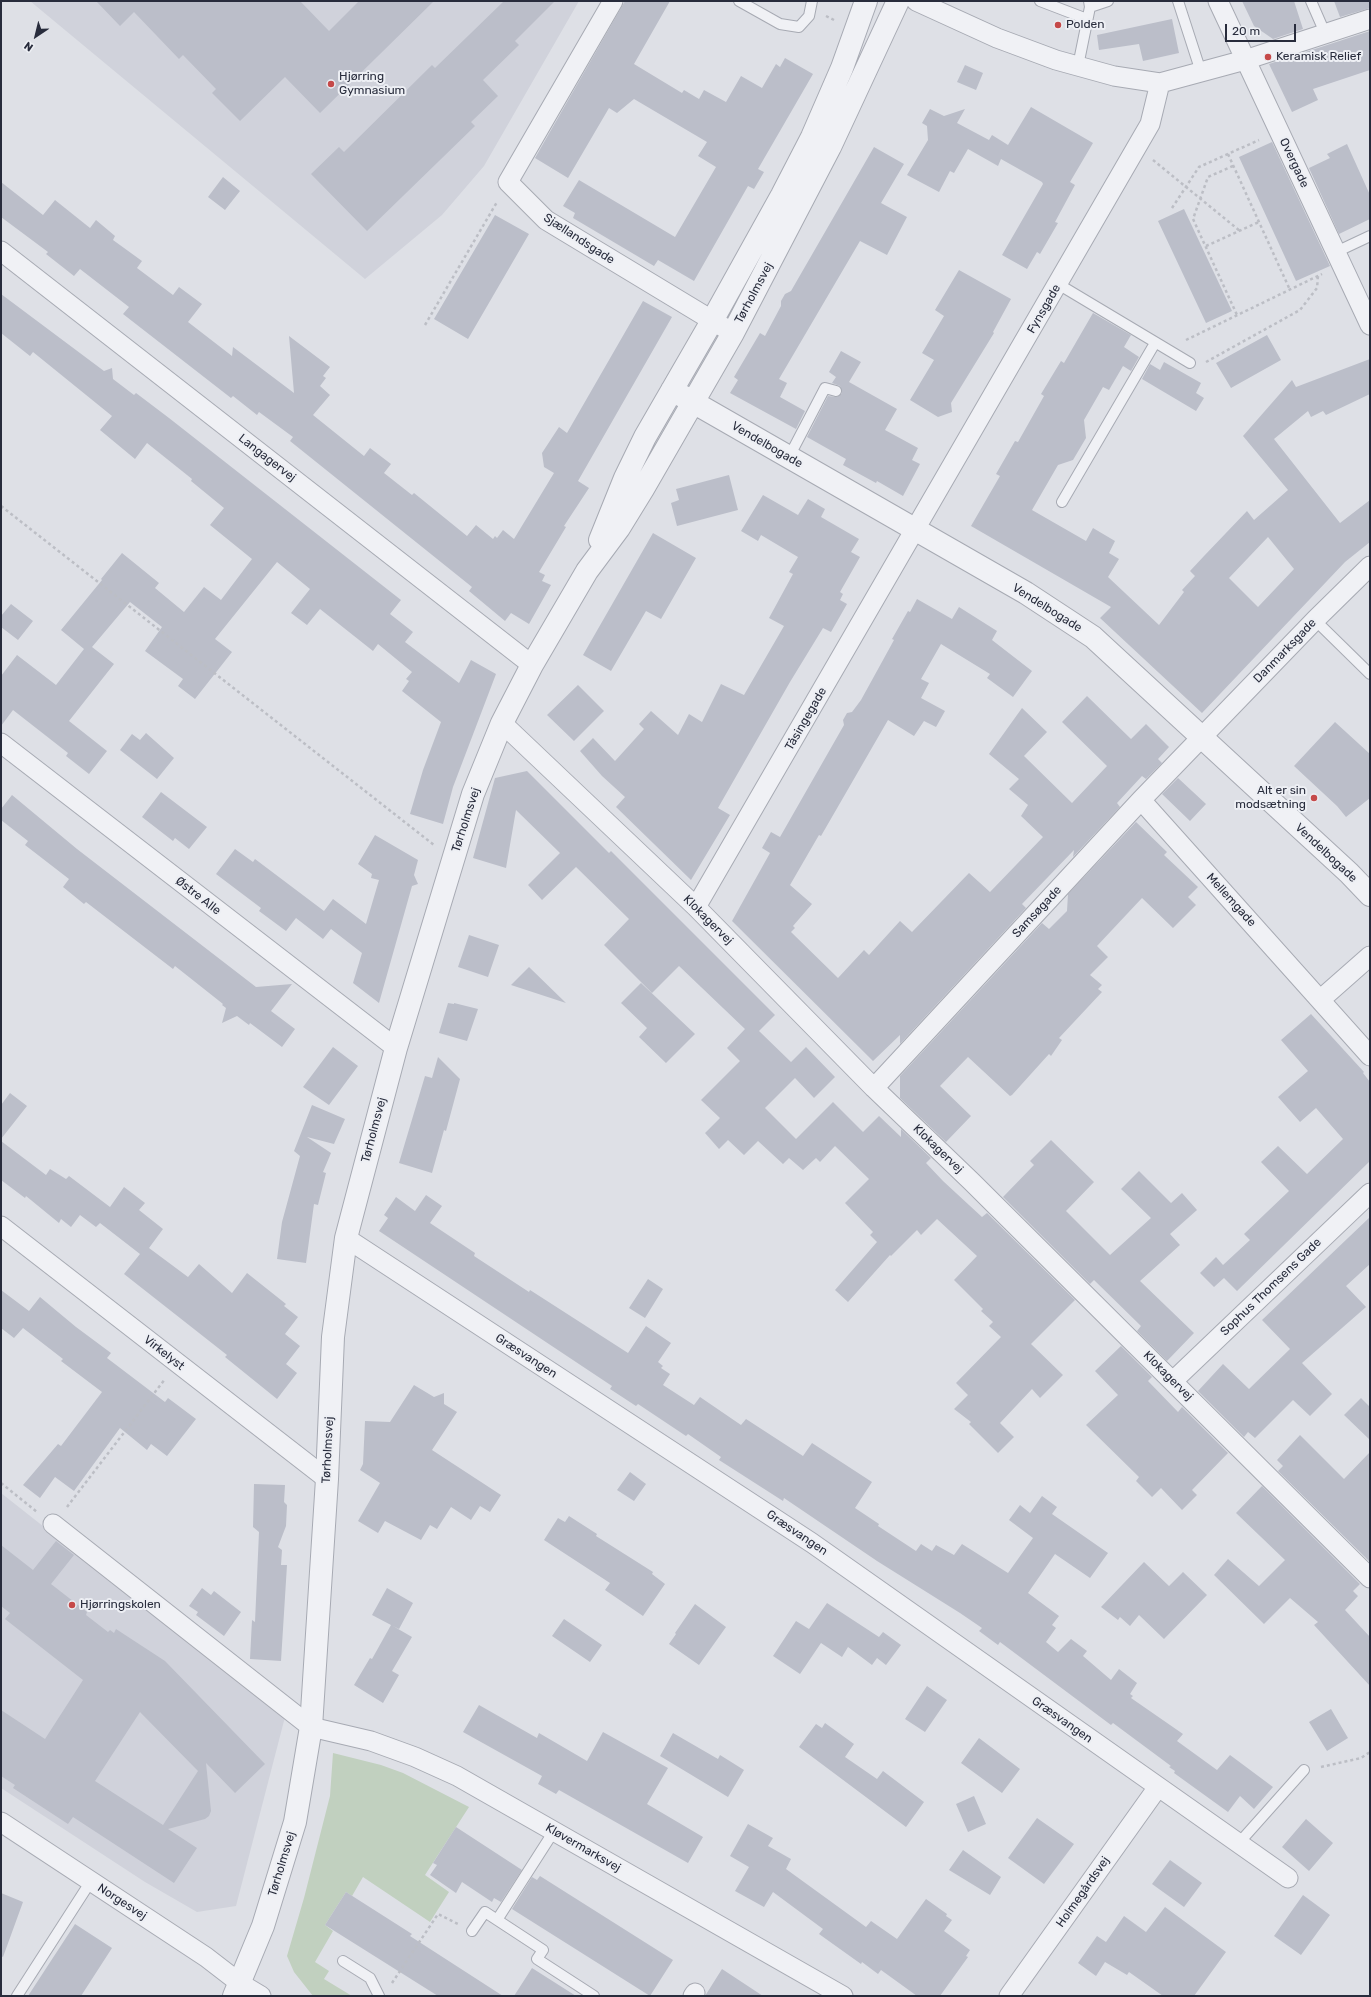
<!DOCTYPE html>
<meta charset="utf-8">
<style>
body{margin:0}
#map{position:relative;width:1371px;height:1997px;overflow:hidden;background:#dee0e6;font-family:Rubik,sans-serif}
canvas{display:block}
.frame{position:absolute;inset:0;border:2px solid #282c3c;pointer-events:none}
.north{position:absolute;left:16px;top:16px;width:40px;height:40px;-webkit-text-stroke:3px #edeff4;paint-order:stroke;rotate:215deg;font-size:11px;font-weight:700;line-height:16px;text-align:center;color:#282c3c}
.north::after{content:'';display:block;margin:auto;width:14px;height:18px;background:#282c3c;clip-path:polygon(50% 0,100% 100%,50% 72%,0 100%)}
.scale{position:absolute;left:1225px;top:24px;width:71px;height:18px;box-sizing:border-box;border:2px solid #282c3c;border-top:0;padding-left:5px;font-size:12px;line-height:14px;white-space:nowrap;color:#282c3c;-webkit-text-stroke:3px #edeff4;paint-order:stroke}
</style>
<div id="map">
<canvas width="1371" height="1997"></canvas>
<div class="frame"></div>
<div class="north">N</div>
<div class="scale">20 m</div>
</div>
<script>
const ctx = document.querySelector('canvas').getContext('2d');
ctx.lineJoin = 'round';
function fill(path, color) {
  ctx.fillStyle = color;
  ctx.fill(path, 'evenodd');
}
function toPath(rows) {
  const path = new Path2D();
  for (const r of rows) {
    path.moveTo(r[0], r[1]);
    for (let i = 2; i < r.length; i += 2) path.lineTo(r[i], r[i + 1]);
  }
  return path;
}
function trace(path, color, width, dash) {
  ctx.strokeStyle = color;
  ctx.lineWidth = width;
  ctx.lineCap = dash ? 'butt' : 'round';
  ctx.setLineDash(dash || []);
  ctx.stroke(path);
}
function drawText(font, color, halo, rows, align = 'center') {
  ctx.font = font + ' Rubik,sans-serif';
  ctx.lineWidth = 4;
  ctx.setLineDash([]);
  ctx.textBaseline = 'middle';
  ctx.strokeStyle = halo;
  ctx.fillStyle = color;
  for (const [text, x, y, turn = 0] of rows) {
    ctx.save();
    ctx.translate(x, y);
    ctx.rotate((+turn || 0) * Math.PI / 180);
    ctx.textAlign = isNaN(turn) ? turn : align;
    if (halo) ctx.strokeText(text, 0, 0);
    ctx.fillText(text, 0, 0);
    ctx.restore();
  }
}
fill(toPath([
 [30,1,579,1,484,166,442,215,365,279],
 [1,1493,285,1717,236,1906,197,1912,145,1882,1,1788]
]), '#d0d2db');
fill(toPath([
 [333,1753,381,1765,403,1773,469,1807,425,1875,449,1892,430,1922,363,1877,352,1896,346,1892,325,1925,333,1931,315,1962,329,1971,324,1979,352,1996,313,1996,294,1972,287,1956,304,1898,330,1796]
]), '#c1d0bf');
fill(toPath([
 [96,1,300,1,329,31,359,1,434,1,320,113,285,77,240,121,212,93,216,89,183,55,179,59,134,12,120,26],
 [504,1,555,1,515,41,519,45,483,80,498,96,471,122,475,126,367,231,311,174,339,147,344,152,432,65,435,68],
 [625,1,670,1,634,64,682,93,684,90,699,99,704,90,726,102,741,76,762,88,776,64,780,67,785,58,813,74,758,169,764,172,754,189,748,186,694,281,658,260,654,266,573,218,575,213,563,206,579,180,675,237,716,167,698,156,707,142,634,99,617,113,609,108,568,178,535,158],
 [1242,1,1294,1,1303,29,1273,39,1254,26],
 [1334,1,1370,1,1370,8,1340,17],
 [1172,19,1179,53,1143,61,1139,44,1099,50,1097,35],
 [1370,31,1370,70,1313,89,1318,100,1292,112,1269,64],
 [965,65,983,73,976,90,957,82],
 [1031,107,1093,143,1070,182,1075,185,1055,222,1058,223,1040,254,1037,252,1027,269,1002,255,1043,184,1042,182,1001,159,998,166,968,149,954,173,950,171,939,192,907,175,928,140,927,126,922,123,930,109,944,116,965,109,957,123,989,140,992,135,1008,145],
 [1272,142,1330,266,1296,281,1239,157],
 [1347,144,1370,195,1370,219,1339,234,1309,168,1330,158,1327,154],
 [874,147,904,164,881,203,907,217,887,255,860,241,779,379,787,383,780,397,805,411,796,429,730,393,738,380,734,377,760,333,765,336,781,306,781,301,785,294,791,291],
 [223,177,240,191,225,210,208,197],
 [1,182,43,215,55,200,90,228,96,220,115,236,113,240,142,261,137,268,173,295,179,287,202,304,188,322,232,356,233,347,294,393,289,336,330,367,323,376,326,378,320,386,330,395,313,415,364,456,370,448,391,464,384,473,412,495,414,493,467,536,476,525,493,539,495,536,497,538,503,530,514,539,554,473,544,467,542,453,559,427,567,433,643,301,672,317,578,481,589,488,564,526,566,527,539,572,545,575,542,581,551,585,529,624,511,613,505,621,469,591,472,587,290,441,293,437,259,412,257,415,233,396,231,398,123,314,129,307,80,269,74,276,46,254,48,252,1,217],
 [1184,209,1232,311,1206,323,1158,221],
 [495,215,529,234,468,339,434,319],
 [959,270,1011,299,993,332,994,333,951,403,952,412,938,417,910,400,934,360,922,353,944,316,935,310],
 [1,294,104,371,112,368,113,379,134,395,136,393,169,418,401,600,390,614,413,632,405,642,459,683,471,660,496,674,453,787,443,824,410,814,423,770,441,722,402,691,409,681,406,679,412,672,378,644,373,651,320,609,307,625,291,613,310,589,277,562,215,639,232,652,195,699,178,686,183,679,145,651,162,627,130,602,92,647,114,664,69,721,107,751,89,774,66,756,68,753,13,710,1,726,1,676,17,655,56,685,84,649,61,630,102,580,101,579,122,553,159,583,155,588,184,612,204,587,221,600,252,559,210,525,224,508,191,481,192,479,147,443,135,459,100,430,112,416,33,352,30,356,1,333],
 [1093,313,1131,335,1124,347,1139,357,1131,371,1123,366,1109,390,1103,387,1084,420,1086,438,1073,460,1058,465,1032,510,1086,541,1093,528,1115,541,1109,553,1119,559,1108,577,1159,625,1184,592,1182,590,1195,576,1190,571,1204,556,1247,511,1254,520,1288,490,1243,436,1292,380,1296,387,1370,359,1370,394,1326,415,1323,411,1311,417,1308,411,1274,439,1340,523,1370,500,1370,542,1345,562,1202,713,1100,618,1111,607,971,526,1000,476,996,474,1015,441,1018,442,1044,396,1041,394,1061,361,1064,363],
 [1268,537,1294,569,1258,607,1229,578],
 [1267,335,1281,360,1231,388,1216,363],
 [841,351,861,362,849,382,897,409,885,430,918,448,912,460,920,464,903,496,877,481,876,483,843,465,846,459,807,437,828,396,837,397,842,393,840,386,832,383,836,377,829,372],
 [1164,362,1201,383,1196,393,1204,398,1196,411,1142,379,1150,364,1160,370],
 [729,475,738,510,677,526,671,503,679,500,676,489],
 [763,495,798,515,808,499,825,509,821,517,859,539,851,552,860,557,840,592,843,594,840,600,847,604,831,632,823,628,790,682,718,808,730,815,691,880,616,807,625,797,602,776,580,751,593,738,615,761,644,729,639,724,651,711,678,735,689,714,702,722,721,684,744,695,784,626,769,618,793,574,789,572,798,557,761,535,758,541,741,531],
 [653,533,696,558,661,619,646,611,611,671,583,655],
 [917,599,952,619,959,607,997,631,992,640,1032,671,1013,697,987,678,990,674,941,644,921,679,929,683,921,698,945,711,936,727,924,721,914,736,888,720,821,836,819,835,790,885,812,904,793,926,795,928,791,932,838,978,864,950,869,955,900,921,912,932,969,873,990,892,1043,837,1021,816,1028,805,1009,789,1019,779,989,754,1022,708,1047,732,1024,756,1072,803,1107,766,1062,722,1087,696,1131,739,1146,724,1169,747,1158,759,1162,763,1146,779,1142,776,1117,803,1120,807,1073,857,1074,850,1022,904,1026,908,900,1044,900,1035,873,1061,732,921,770,853,762,848,771,832,780,837,844,725,843,720,847,713,852,712,861,700,894,640,892,639,908,611,910,612],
 [11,604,33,621,18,640,1,627,1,616],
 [578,685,604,711,574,741,547,715],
 [1335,722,1370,754,1370,798,1346,817,1337,806,1294,766],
 [146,733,174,758,157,779,120,750,132,734,140,740],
 [527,771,609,853,611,851,775,1015,759,1031,791,1062,806,1047,835,1077,814,1098,795,1078,765,1108,796,1139,833,1102,863,1132,879,1116,901,1137,901,1129,931,1158,926,1163,943,1181,982,1217,987,1213,1075,1300,1031,1344,1063,1375,1040,1398,1032,1389,1000,1423,1014,1437,998,1453,969,1424,971,1422,954,1409,968,1395,956,1383,1001,1337,989,1326,993,1322,981,1311,983,1309,954,1280,977,1256,937,1219,921,1235,917,1230,891,1256,890,1255,848,1302,835,1290,877,1242,870,1235,873,1232,845,1203,869,1179,835,1146,820,1162,816,1158,803,1170,789,1158,783,1164,758,1141,744,1155,728,1140,719,1149,705,1133,720,1118,701,1100,740,1061,727,1048,745,1029,679,966,652,993,604,945,629,919,576,867,542,900,528,885,560,853,516,810,506,868,473,858,495,778],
 [1178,778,1206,804,1190,821,1162,794],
 [161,792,207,827,189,849,175,838,173,841,142,817],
 [12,795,77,849,256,987,292,984,271,1011,295,1029,282,1047,250,1023,249,1025,237,1016,222,1023,226,1008,222,1005,223,1004,175,966,173,969,86,902,84,904,63,887,69,879,25,845,28,841,1,820,1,809],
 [1136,822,1167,852,1164,855,1198,887,1188,897,1196,905,1173,928,1142,898,1097,946,1108,957,1090,975,1102,985,1098,989,1102,992,1059,1038,1062,1040,1051,1056,1049,1054,1012,1095,1010,1096,968,1057,940,1086,971,1116,946,1142,900,1098,900,1076,1042,923,1049,929,1067,911,1068,894],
 [375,835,418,860,414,875,418,884,412,886,379,1003,353,983,362,953,331,929,323,939,296,918,286,931,259,911,261,908,216,874,235,849,253,862,255,859,324,911,333,899,366,924,379,880,371,878,372,874,358,864],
 [469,935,499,945,488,977,458,967],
 [529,967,566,1003,511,985],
 [641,983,695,1034,666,1063,639,1037,647,1028,621,1003],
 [448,1003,454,1004,454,1003,478,1009,467,1041,439,1033],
 [1311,1014,1364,1072,1363,1073,1370,1082,1370,1161,1237,1291,1224,1278,1214,1287,1200,1273,1216,1257,1223,1265,1250,1240,1244,1234,1289,1191,1261,1162,1278,1146,1307,1174,1343,1139,1316,1108,1300,1122,1278,1097,1308,1071,1281,1040],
 [333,1047,358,1066,329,1105,303,1087],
 [438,1057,460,1079,446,1131,444,1130,432,1173,399,1163,425,1076,432,1078],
 [10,1093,27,1106,1,1139,1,1105],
 [312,1105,345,1119,334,1144,307,1137,331,1153,323,1172,326,1173,318,1205,314,1204,306,1263,277,1259,282,1222,300,1156,294,1151],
 [1051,1140,1094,1182,1066,1211,1110,1255,1151,1218,1121,1189,1139,1171,1171,1203,1182,1193,1197,1210,1170,1234,1180,1245,1140,1281,1194,1333,1167,1361,1137,1331,1141,1326,1094,1280,1090,1284,1003,1197,1034,1165,1030,1161],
 [1,1141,46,1175,50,1169,66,1179,69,1176,110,1207,124,1187,145,1203,139,1210,163,1229,149,1248,188,1277,199,1264,232,1293,247,1273,286,1304,284,1306,298,1317,285,1334,300,1346,286,1364,297,1373,277,1399,225,1357,227,1355,124,1274,140,1254,100,1223,96,1227,80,1215,71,1227,61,1219,59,1223,26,1196,25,1198,1,1180],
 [426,1195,442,1206,430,1223,475,1253,474,1256,529,1292,530,1290,628,1353,646,1326,671,1343,658,1362,663,1366,661,1368,670,1374,663,1385,694,1405,700,1397,741,1425,746,1419,803,1456,812,1443,872,1482,855,1508,879,1524,878,1526,916,1551,921,1544,932,1551,936,1545,954,1555,962,1544,1008,1573,1033,1538,1009,1520,1020,1505,1030,1513,1042,1496,1057,1507,1052,1514,1108,1553,1090,1578,1055,1554,1028,1593,1059,1616,1052,1625,1056,1628,1046,1642,1058,1652,1071,1639,1087,1651,1083,1656,1111,1680,1119,1669,1137,1683,1130,1694,1133,1696,1131,1698,1183,1734,1177,1741,1217,1770,1230,1755,1273,1787,1254,1809,1240,1796,1228,1812,1174,1773,1175,1771,1169,1767,1171,1766,1113,1723,1111,1725,1000,1642,998,1645,979,1631,982,1628,960,1613,877,1561,784,1498,783,1501,719,1460,721,1457,688,1434,686,1436,638,1404,636,1406,610,1389,612,1386,379,1231,388,1218,384,1215,396,1197,415,1211],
 [1370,1217,1370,1264,1346,1286,1366,1307,1302,1363,1332,1394,1310,1416,1293,1400,1255,1438,1248,1432,1244,1437,1198,1391,1223,1364,1249,1389,1290,1349,1262,1320],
 [648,1279,663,1289,645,1318,629,1308],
 [1,1290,29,1311,40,1297,76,1327,111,1353,107,1358,165,1402,168,1398,196,1419,167,1456,151,1444,147,1450,120,1428,74,1491,55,1477,40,1498,23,1485,58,1444,61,1446,102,1392,61,1361,63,1359,23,1328,14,1338,1,1328],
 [1121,1346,1152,1377,1148,1381,1178,1412,1182,1407,1228,1453,1192,1490,1197,1495,1182,1510,1161,1488,1152,1497,1136,1481,1139,1477,1086,1425,1118,1395,1095,1371],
 [414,1385,434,1397,444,1393,444,1404,457,1412,432,1450,501,1495,490,1512,480,1506,471,1520,451,1507,437,1529,430,1525,421,1540,385,1521,378,1533,358,1521,380,1483,360,1470,363,1464,365,1421,390,1422],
 [1361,1398,1370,1407,1370,1440,1344,1415],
 [1300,1435,1344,1479,1370,1452,1370,1562,1278,1471,1283,1466,1277,1460],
 [630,1472,646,1484,634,1501,617,1490],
 [254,1484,285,1485,284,1502,287,1505,286,1526,278,1547,282,1550,281,1565,287,1565,281,1661,250,1659,252,1620,255,1622,259,1532,253,1527],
 [1262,1486,1360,1584,1353,1591,1358,1596,1345,1610,1370,1637,1370,1686,1314,1625,1318,1622,1290,1598,1264,1624,1214,1575,1228,1559,1259,1586,1285,1560,1236,1513],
 [569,1516,597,1534,596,1536,653,1572,652,1574,665,1584,643,1616,605,1590,610,1583,544,1540,558,1518,565,1522],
 [56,1541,74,1555,51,1584,87,1612,86,1615,108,1632,110,1630,114,1633,116,1629,165,1661,265,1764,235,1793,206,1763,211,1811,209,1816,205,1819,168,1829,197,1848,174,1883,73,1817,68,1824,13,1788,15,1785,1,1776,1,1710,45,1739,83,1680,5,1619,10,1613,1,1606,1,1545,33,1570],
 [140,1712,198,1771,163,1825,95,1781],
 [1144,1562,1169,1586,1183,1572,1207,1595,1164,1639,1139,1615,1130,1626,1120,1617,1118,1620,1101,1607],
 [202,1588,211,1595,214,1591,241,1612,224,1636,196,1615,198,1612,189,1606],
 [387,1588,413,1603,399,1629,393,1626,412,1637,392,1671,399,1675,383,1703,354,1685,370,1658,372,1659,391,1625,372,1615],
 [827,1603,879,1637,883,1632,901,1645,886,1665,877,1658,872,1665,848,1647,842,1657,821,1643,800,1674,773,1656,796,1621,809,1629],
 [695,1604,726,1627,699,1665,669,1644,676,1634,675,1633],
 [564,1619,602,1645,590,1662,552,1636],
 [927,1686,947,1700,925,1732,905,1719],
 [479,1705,537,1738,539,1733,587,1761,603,1732,668,1768,647,1804,703,1837,688,1863,559,1790,556,1794,538,1784,542,1776,463,1732],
 [1331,1709,1348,1738,1327,1751,1309,1722],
 [825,1723,854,1744,845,1757,877,1779,883,1771,924,1802,906,1827,799,1747,816,1724,822,1728],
 [673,1733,718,1759,720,1755,744,1770,728,1797,660,1756],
 [979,1738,1020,1769,1002,1793,961,1763],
 [974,1796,986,1824,968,1832,956,1804],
 [1037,1818,1074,1844,1044,1884,1008,1858],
 [1306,1819,1333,1843,1309,1871,1282,1847],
 [748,1824,773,1838,768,1846,791,1859,786,1869,866,1927,871,1921,897,1939,926,1899,947,1914,946,1916,952,1920,944,1931,970,1950,966,1956,968,1957,940,1996,917,1996,881,1970,878,1974,862,1962,861,1964,819,1934,823,1929,773,1892,764,1907,735,1891,749,1867,730,1856],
 [456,1827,522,1870,501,1902,494,1898,492,1902,462,1882,456,1893,430,1875,437,1865,433,1863],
 [963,1850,1001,1877,990,1895,949,1870],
 [1170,1860,1202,1883,1184,1907,1152,1884],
 [540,1876,673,1960,650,1996,512,1909,532,1877,537,1880],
 [346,1892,412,1934,410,1936,503,1996,438,1996,325,1925],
 [1,1893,23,1902,3,1957,1,1956],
 [1303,1895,1330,1915,1301,1955,1274,1936],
 [1165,1907,1226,1952,1194,1996,1163,1996,1129,1972,1127,1975,1105,1962,1096,1976,1078,1963,1097,1936,1106,1942,1124,1916,1146,1932],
 [75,1924,112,1948,81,1996,28,1996],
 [532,1968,576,1996,514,1996],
 [722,1969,763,1996,705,1996]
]), '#bbbec9');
const service = toPath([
 [739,1,780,24,799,27,809,16,812,1],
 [1040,1,1087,19],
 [1178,1,1201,72],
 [1311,1,1325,33],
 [1090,7,1108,1],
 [1078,66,1090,7,1089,1],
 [1336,252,1370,236],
 [1058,284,1190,363],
 [789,457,825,388,836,391],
 [1062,502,1155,343],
 [1315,620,1370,674],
 [1238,1844,1304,1770],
 [497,1920,554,1831],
 [472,1931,485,1912,543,1950,537,1959,594,1996],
 [343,1961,370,1978,379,1996],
 [17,1996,91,1881]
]);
const minor = toPath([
 [613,1,508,182,546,220,733,333],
 [916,1,997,38,1056,60,1114,76,1160,83,1245,60,1370,19],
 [1218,1,1370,325],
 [1,251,532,665],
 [502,723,696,907,874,1088,972,1182,1370,1578],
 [1,743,396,1048],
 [1141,800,1370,1056],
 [696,907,1150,124,1160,83],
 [1320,1000,1370,956],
 [874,1088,1141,800,1315,620,1370,566],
 [1,1226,327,1479],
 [346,1238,812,1543,1288,1878],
 [1173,1381,1370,1193],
 [53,1524,311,1727,371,1741,415,1757,457,1776,843,1996],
 [1,1822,206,1957,241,1984,261,1996],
 [693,1996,695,1993],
 [1009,1996,1158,1787]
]);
const tertiary = toPath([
 [672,390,1026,593,1093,637,1349,873,1370,895],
 [600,540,625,478,645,437,712,321,782,195,812,137,842,68,866,1],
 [234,1996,263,1926,295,1822,311,1727,327,1479,333,1337,346,1238,396,1048,473,794,502,723,532,665,587,571,619,528,643,489,733,333,830,147,898,1]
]);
trace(service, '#a7aab3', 12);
trace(minor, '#a7aab3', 21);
trace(tertiary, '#a7aab3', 24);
trace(toPath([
 [826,16,834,20],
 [1228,154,1290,290],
 [1153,160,1240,231],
 [1233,166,1208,177,1193,219,1237,315],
 [1172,208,1199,167,1259,140],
 [1206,246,1259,222],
 [425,325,497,202],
 [1186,340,1322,274],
 [1206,362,1300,310,1317,288,1318,276],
 [1,506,434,845],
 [1,1483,37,1512],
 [67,1507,165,1379],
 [1321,1767,1361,1758,1370,1752],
 [392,1983,438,1914,458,1924]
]), '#bcbec5', 2.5, [3, 3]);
trace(service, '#f0f1f5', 10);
trace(minor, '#f0f1f5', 19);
trace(tertiary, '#f0f1f5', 22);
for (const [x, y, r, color] of [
 [1058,25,4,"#c54949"],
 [1268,57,4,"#c54949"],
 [331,84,4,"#c54949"],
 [1314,798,4,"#c54949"],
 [72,1605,4,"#c54949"]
]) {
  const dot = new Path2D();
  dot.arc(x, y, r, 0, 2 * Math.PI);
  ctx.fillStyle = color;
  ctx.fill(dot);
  trace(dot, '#edeff4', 1.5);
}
drawText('12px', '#282c3c', '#edeff4', [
 ["Polden",1066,25],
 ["Keramisk Relief",1276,57],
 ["Hjørring",339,77],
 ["Gymnasium",339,91],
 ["Alt er sin",1306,791,"right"],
 ["modsætning",1306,805,"right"],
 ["Hjørringskolen",80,1605]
], 'left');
drawText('12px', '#282c3c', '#edeff4', [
 ["Overgade",1294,163,65],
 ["Sjællandsgade",579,239,33],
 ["Tørholmsvej",754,293,-62],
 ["Fynsgade",1044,309,-60],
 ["Vendelbogade",767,445,30],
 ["Langagervej",267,458,38],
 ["Vendelbogade",1047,608,32],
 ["Danmarksgade",1285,651,-46],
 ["Tåsingegade",806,719,-60],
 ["Tørholmsvej",466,820,-72],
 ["Vendelbogade",1326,853,43],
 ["Østre Alle",198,896,38],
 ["Mellemgade",1231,900,48],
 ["Samsøgade",1037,912,-47],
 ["Klokagervej",708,920,45],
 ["Tørholmsvej",374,1130,-75],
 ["Klokagervej",938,1149,44],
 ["Sophus Thomsens Gade",1271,1287,-44],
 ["Virkelyst",164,1353,38],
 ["Græsvangen",526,1356,33],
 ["Klokagervej",1168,1376,45],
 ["Tørholmsvej",328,1450,-87],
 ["Græsvangen",797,1533,34],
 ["Græsvangen",1062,1720,35],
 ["Kløvermarksvej",583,1848,30],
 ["Tørholmsvej",282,1864,-73],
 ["Holmegårdsvej",1083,1892,-55],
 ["Norgesvej",122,1902,33]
]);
</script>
